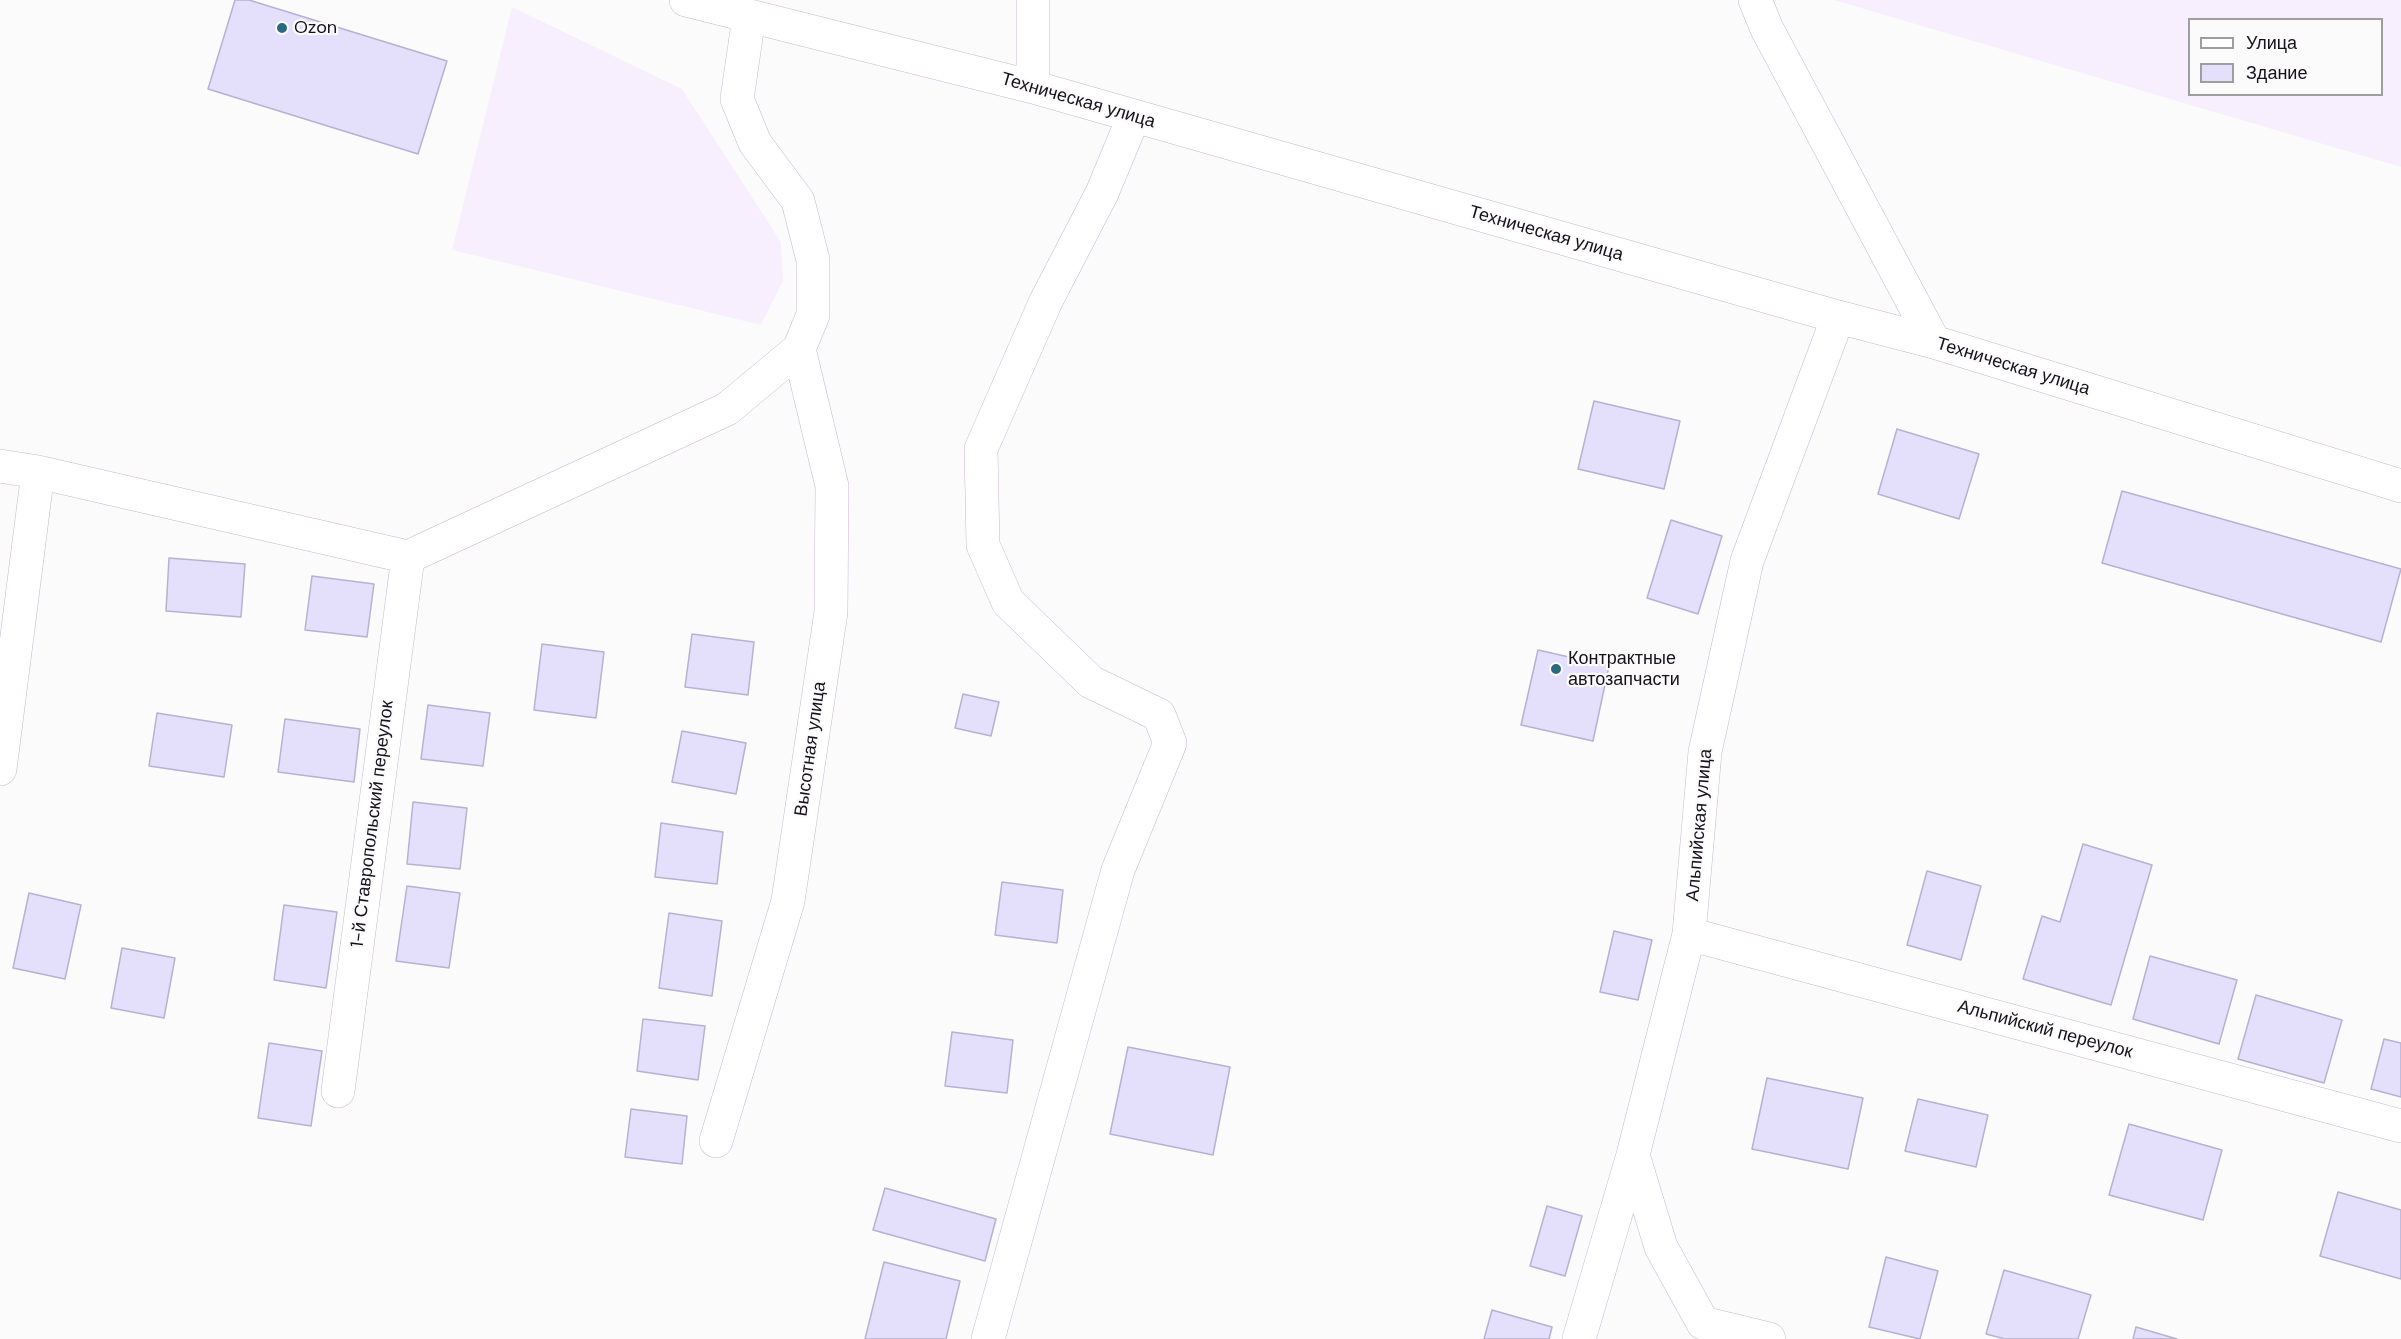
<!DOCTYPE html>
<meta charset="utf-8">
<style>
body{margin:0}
#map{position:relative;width:2401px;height:1339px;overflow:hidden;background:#fbfbfb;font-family:"DM Sans",sans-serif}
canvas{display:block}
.legend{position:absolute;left:2188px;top:18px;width:195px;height:78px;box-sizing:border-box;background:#fbfbfb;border:2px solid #a09da1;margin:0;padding:8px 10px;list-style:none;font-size:18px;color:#17111b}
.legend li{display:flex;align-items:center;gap:12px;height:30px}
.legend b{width:30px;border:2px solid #a09da1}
</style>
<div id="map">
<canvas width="2401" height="1339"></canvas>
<ul class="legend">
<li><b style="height:8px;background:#fff"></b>Улица</li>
<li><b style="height:16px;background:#e4dffb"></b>Здание</li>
</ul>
</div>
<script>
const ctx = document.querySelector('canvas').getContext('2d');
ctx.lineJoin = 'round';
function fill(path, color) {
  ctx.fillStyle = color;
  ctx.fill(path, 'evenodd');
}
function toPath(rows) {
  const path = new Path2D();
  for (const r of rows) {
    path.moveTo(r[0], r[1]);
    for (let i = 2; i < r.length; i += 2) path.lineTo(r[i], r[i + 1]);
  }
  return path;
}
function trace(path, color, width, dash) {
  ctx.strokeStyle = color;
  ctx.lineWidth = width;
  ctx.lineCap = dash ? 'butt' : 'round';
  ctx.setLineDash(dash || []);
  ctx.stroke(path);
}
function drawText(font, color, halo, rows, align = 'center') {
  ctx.font = font + ' "DM Sans",sans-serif';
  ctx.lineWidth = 4.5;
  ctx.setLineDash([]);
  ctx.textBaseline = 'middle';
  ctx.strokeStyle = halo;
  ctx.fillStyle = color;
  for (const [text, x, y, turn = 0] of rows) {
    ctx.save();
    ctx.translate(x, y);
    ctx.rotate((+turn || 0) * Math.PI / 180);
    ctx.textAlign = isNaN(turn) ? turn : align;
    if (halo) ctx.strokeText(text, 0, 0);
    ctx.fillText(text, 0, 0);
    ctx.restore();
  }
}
fill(toPath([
 [1834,0,2401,0,2401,167],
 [2190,20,2382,20,2382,94,2190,94],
 [512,7,682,89,781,242,783,281,761,325,452,250]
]), '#f8effe');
const building = toPath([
 [235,0,249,0,447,61,418,154,208,89,235,0],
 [1594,401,1680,421,1664,489,1578,469,1594,401],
 [1897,429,1979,454,1959,519,1878,494,1897,429],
 [2122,491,2401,569,2381,642,2102,563,2122,491],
 [1671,520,1722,536,1698,614,1647,598,1671,520],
 [169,558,245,564,241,617,166,611,169,558],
 [312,576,374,584,367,637,305,630,312,576],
 [692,634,754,642,748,695,685,687,692,634],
 [542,644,604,652,596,718,534,710,542,644],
 [1538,650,1609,666,1593,741,1521,725,1538,650],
 [963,694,999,702,991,736,955,728,963,694],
 [428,705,490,713,483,766,421,759,428,705],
 [157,713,232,725,224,777,149,766,157,713],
 [285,719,360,729,354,782,278,772,285,719],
 [682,731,746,743,736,794,672,782,682,731],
 [413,802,467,808,460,869,407,864,413,802],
 [661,823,723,832,717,884,655,877,661,823],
 [2083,844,2152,865,2111,1005,2023,979,2042,916,2060,922,2083,844],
 [1927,871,1981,886,1961,960,1907,945,1927,871],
 [1002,882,1063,890,1057,943,995,935,1002,882],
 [407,886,460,893,449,968,396,961,407,886],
 [29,893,81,905,65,979,13,968,29,893],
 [284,905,337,912,326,988,274,980,284,905],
 [669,913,722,921,712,996,659,988,669,913],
 [1614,931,1652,940,1638,1000,1600,992,1614,931],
 [122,948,175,958,164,1018,111,1008,122,948],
 [2150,956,2237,980,2219,1044,2133,1019,2150,956],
 [2256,995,2342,1020,2324,1083,2238,1059,2256,995],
 [643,1019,705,1026,698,1080,637,1071,643,1019],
 [952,1032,1013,1040,1007,1093,945,1086,952,1032],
 [2384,1039,2401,1043,2401,1097,2371,1089,2384,1039],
 [269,1043,322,1051,311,1126,258,1118,269,1043],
 [1128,1047,1230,1067,1213,1155,1110,1134,1128,1047],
 [1767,1078,1863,1098,1848,1169,1752,1149,1767,1078],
 [1918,1099,1988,1115,1976,1167,1905,1151,1918,1099],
 [631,1109,687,1116,682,1164,625,1157,631,1109],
 [2129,1124,2222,1150,2203,1220,2109,1195,2129,1124],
 [885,1188,996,1219,985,1261,873,1230,885,1188],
 [2338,1192,2401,1210,2401,1279,2320,1256,2338,1192],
 [1547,1206,1582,1216,1565,1276,1530,1266,1547,1206],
 [1886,1257,1938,1271,1920,1339,1869,1327,1886,1257],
 [884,1262,960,1281,946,1339,865,1339,884,1262],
 [2004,1270,2091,1295,2078,1339,2005,1339,1986,1334,2004,1270],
 [1492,1310,1552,1327,1549,1339,1484,1339,1492,1310],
 [2136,1327,2177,1339,2133,1339,2136,1327]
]);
fill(building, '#e4dffb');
trace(building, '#b7b1d2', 1.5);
const minor = toPath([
 [686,0,1033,87,1838,317,1934,342,2401,486],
 [1033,0,1033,87],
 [1755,0,1767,29,1934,342],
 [0,466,38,472,408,557,727,409,799,349,813,315,813,260,798,201,755,143,737,99,749,17],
 [0,769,38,472],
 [1689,934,2401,1126],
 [338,1091,408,557],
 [716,1141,788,901,831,612,832,486,799,349],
 [1633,1155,1661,1247,1703,1323,1769,1339],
 [988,1339,1118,870,1170,743,1159,715,1091,682,1008,602,983,545,981,449,1046,301,1102,193,1134,116],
 [1579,1339,1633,1155,1689,934,1705,752,1747,561,1838,317]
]);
trace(minor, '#c8b6d4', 34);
trace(minor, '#fff', 33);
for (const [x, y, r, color] of [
 [282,28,6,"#296b7e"],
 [1556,669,6,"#296b7e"]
]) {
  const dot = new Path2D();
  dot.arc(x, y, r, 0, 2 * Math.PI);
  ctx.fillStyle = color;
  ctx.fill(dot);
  trace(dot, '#fbfbfb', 2);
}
drawText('18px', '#17111b', '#fbfbfb', [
 ["Ozon",294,28],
 ["Контрактные",1568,659],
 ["автозапчасти",1568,680]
], 'left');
drawText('18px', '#17111b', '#fbfbfb', [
 ["Техническая улица",1078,101,16],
 ["Техническая улица",1546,234,16],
 ["Техническая улица",2013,367,17],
 ["Высотная улица",811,749,-82],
 ["1-й Ставропольский переулок",373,824,-83],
 ["Альпийская улица",1700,825,-85],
 ["Альпийский переулок",2045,1030,15]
]);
</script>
